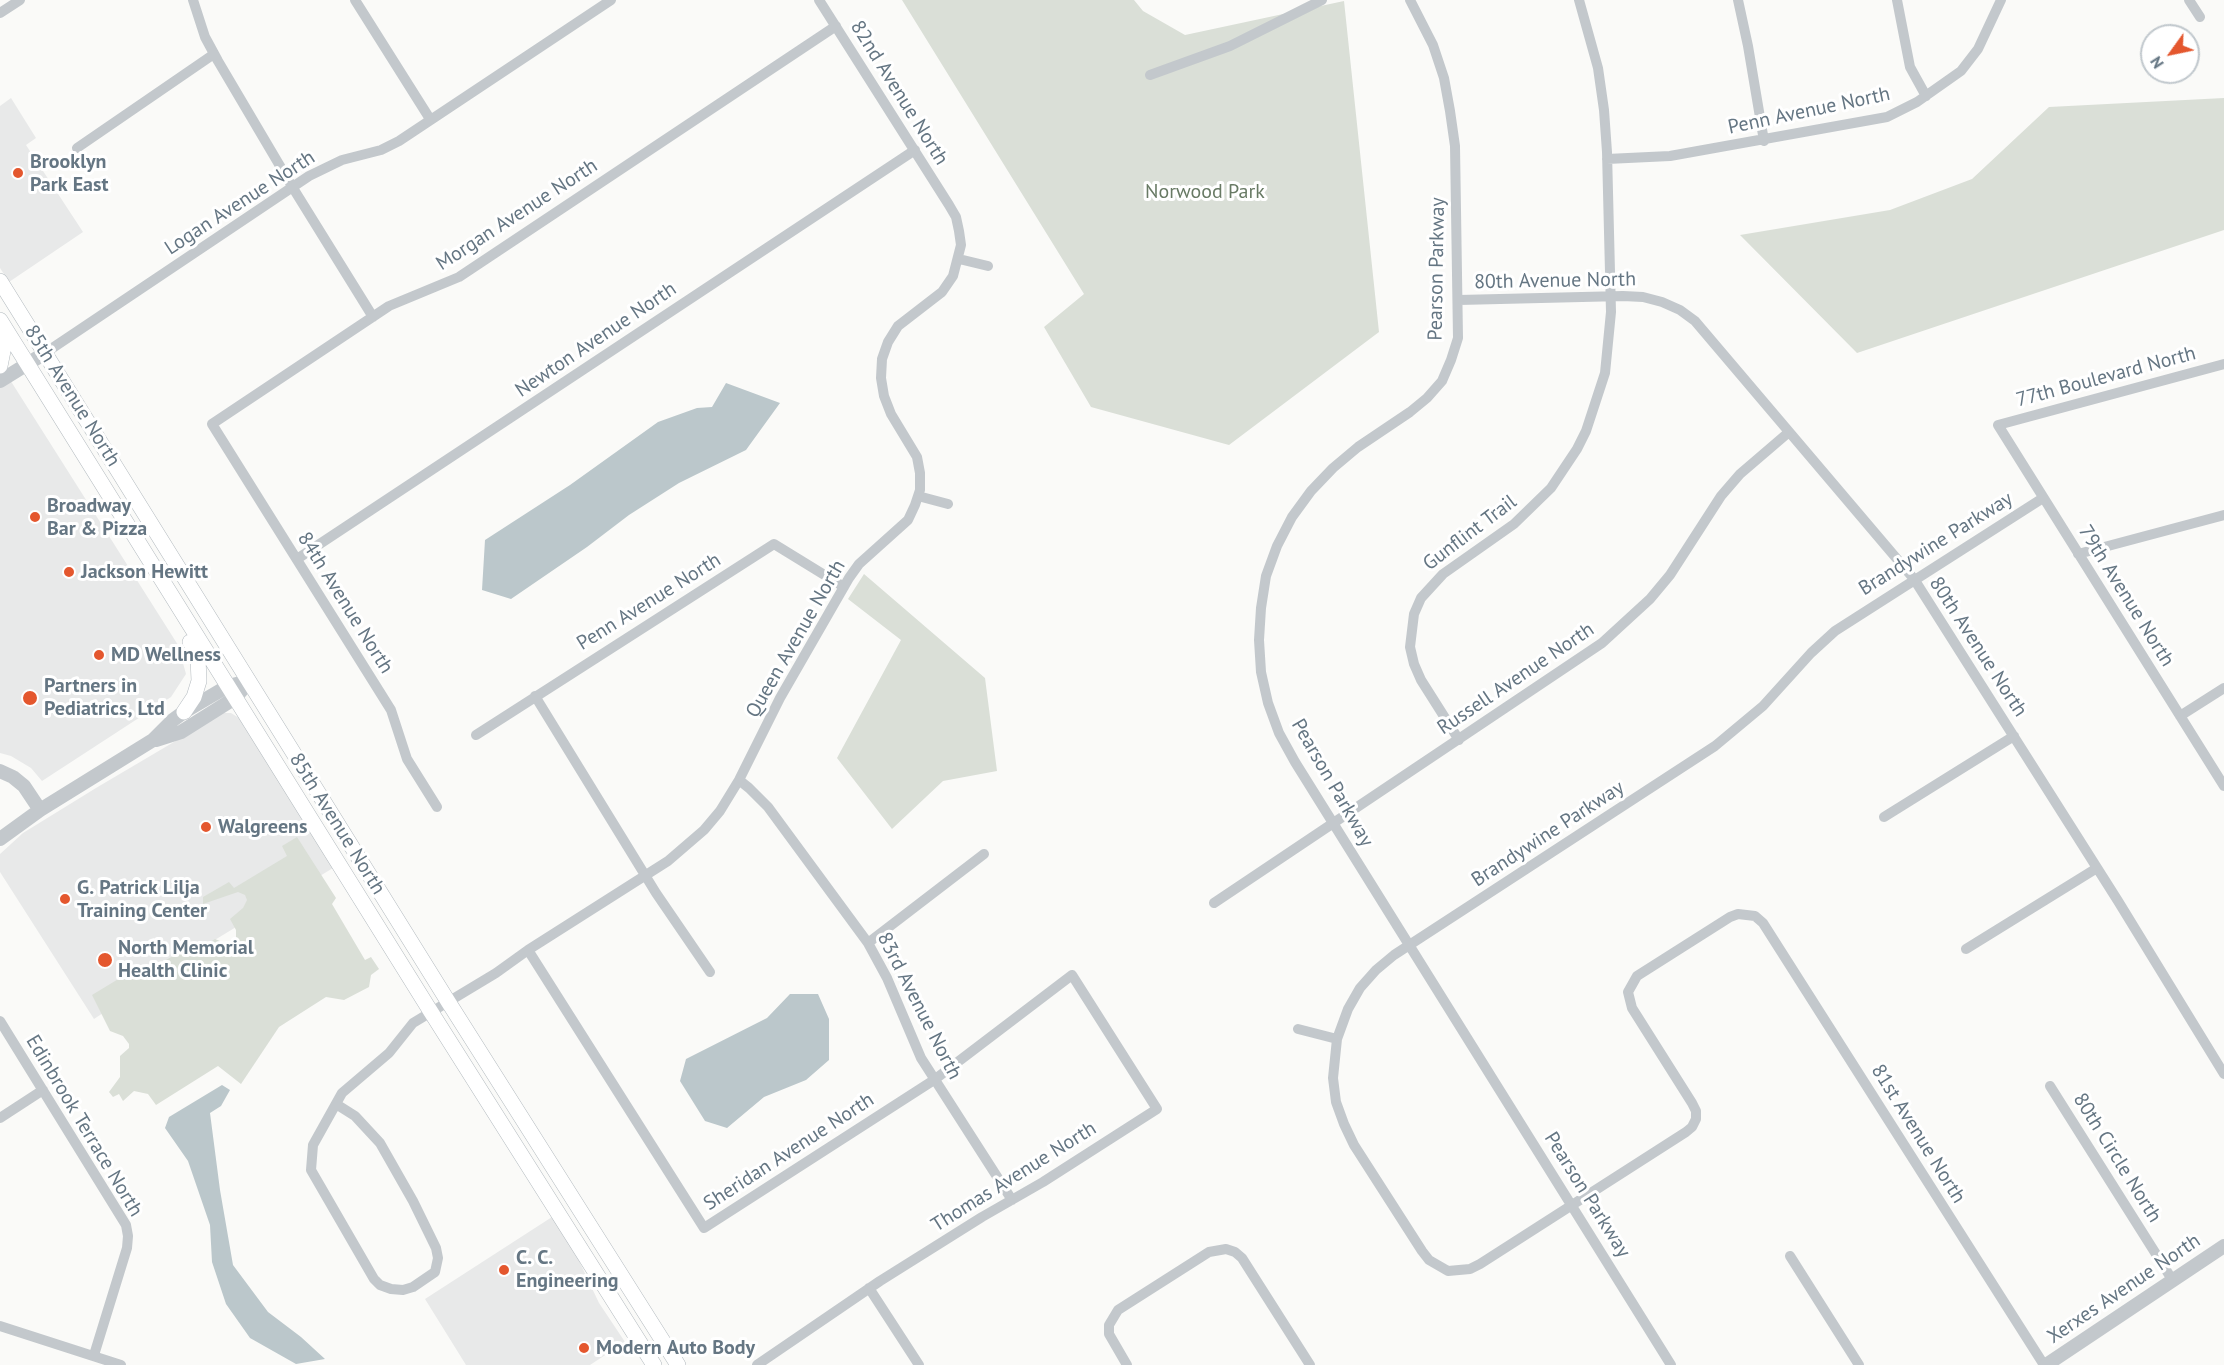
<!DOCTYPE html>
<style>
body{margin:0}
#map{position:relative;width:2224px;height:1365px;overflow:hidden;background:#fafaf8;font-family:"PT Sans",sans-serif}
canvas{display:block}
.north{position:absolute;left:2140px;top:24px;width:60px;height:60px;box-sizing:border-box;background:#fff;border:2px solid #c1c8cd;border-radius:50%;rotate:237deg;font-size:16px;font-weight:700;line-height:24px;text-align:center;color:#657683}
.north::after{content:'';display:block;margin:auto;width:21px;height:27px;background:#e4572e;clip-path:polygon(50% 0,100% 100%,50% 72%,0 100%)}
</style>
<div id="map">
<canvas width="2224" height="1365"></canvas>
<div class="north">N</div>
</div>
<script>
const ctx = document.querySelector('canvas').getContext('2d');
ctx.lineJoin = 'round';
function fill(path, color) {
  ctx.fillStyle = color;
  ctx.fill(path, 'evenodd');
}
function toPath(rows) {
  const path = new Path2D();
  for (const r of rows) {
    path.moveTo(r[0], r[1]);
    for (let i = 2; i < r.length; i += 2) path.lineTo(r[i], r[i + 1]);
  }
  return path;
}
function trace(path, color, width, dash) {
  ctx.strokeStyle = color;
  ctx.lineWidth = width;
  ctx.lineCap = dash ? 'butt' : 'round';
  ctx.setLineDash(dash || []);
  ctx.stroke(path);
}
function drawText(font, color, halo, rows, align = 'center') {
  ctx.font = font + ' "PT Sans",sans-serif';
  ctx.lineWidth = 6;
  ctx.setLineDash([]);
  ctx.textBaseline = 'middle';
  ctx.strokeStyle = halo;
  ctx.fillStyle = color;
  for (const [text, x, y, turn = 0] of rows) {
    ctx.save();
    ctx.translate(x, y);
    ctx.rotate((+turn || 0) * Math.PI / 180);
    ctx.textAlign = isNaN(turn) ? turn : align;
    if (halo) ctx.strokeText(text, 0, 0);
    ctx.fillText(text, 0, 0);
    ctx.restore();
  }
}
fill(toPath([
 [11,98,36,138,26,145,83,232,9,282,0,268,0,106],
 [0,364,178,645,186,674,171,697,42,781,31,768,11,756,0,753],
 [223,713,231,713,239,718,333,868,195,952,94,1019,0,872,0,854,23,833,96,788],
 [552,1217,571,1244,599,1303,625,1342,590,1365,466,1365,425,1299]
]), '#e8e9e9');
fill(toPath([
 [902,0,1134,0,1143,11,1185,35,1344,1,1379,332,1229,445,1091,407,1044,327,1084,294],
 [2224,98,2224,230,1857,353,1740,235,1890,210,1972,179,2049,107],
 [864,574,985,678,997,771,943,781,892,829,837,758,901,640,848,599],
 [297,837,336,898,332,904,365,960,371,957,379,969,371,975,369,987,344,1000,326,997,279,1027,241,1084,218,1066,156,1105,148,1094,134,1091,123,1101,119,1094,113,1097,109,1092,120,1077,120,1056,129,1048,129,1044,123,1036,110,1031,92,995,125,975,137,977,178,953,195,952,215,939,220,941,219,952,223,955,236,946,236,930,230,919,243,908,247,900,245,895,238,892,203,904,203,897,229,882,234,888,287,856,282,846]
]), '#dadfd7');
fill(toPath([
 [726,383,780,403,746,450,679,483,629,515,587,547,511,599,482,590,485,540,570,485,658,422,697,408,712,407],
 [790,994,818,994,829,1019,829,1060,806,1080,764,1097,727,1128,705,1121,680,1081,686,1059,767,1018],
 [222,1085,230,1090,221,1106,210,1113,220,1190,233,1265,268,1312,301,1337,325,1359,296,1364,250,1338,226,1304,212,1262,210,1225,188,1161,165,1128,169,1117]
]), '#bbc7cb');
const secondary = toPath([
 [0,281,449,1003,678,1365],
 [0,320,431,1012,654,1365],
 [0,337,3,351,0,366],
 [184,712,194,697,199,681,198,658,190,642]
]);
trace(secondary, '#b3babf', 16);
trace(toPath([
 [193,0,205,37,218,61,293,188,373,317],
 [355,0,430,119],
 [1410,0,1433,45,1444,78,1450,111,1455,146,1458,338,1451,360,1442,381,1427,398,1410,412,1358,447,1333,468,1311,491,1292,517,1277,546,1266,576,1261,608,1259,640,1261,672,1268,703,1279,733,1295,762,1671,1365],
 [1738,0,1748,46,1764,141],
 [1897,0,1910,67,1926,96],
 [2189,0,2200,17],
 [0,13,20,0],
 [1150,75,1230,46,1322,0],
 [77,148,214,54],
 [1607,159,1670,156,1887,117,1917,102,1961,71,1978,49,2001,0],
 [959,259,988,266],
 [1459,300,1623,296,1643,297,1662,302,1680,310,1695,321,1914,579,2118,901,2224,1074],
 [45,353,309,176,342,160,381,150,399,141,611,0],
 [2224,364,1998,425,2224,786],
 [918,496,948,504],
 [2043,498,1835,631,1811,653,1763,706,1715,746,1394,955,1376,970,1360,988,1348,1009,1337,1039,1333,1078,1336,1102,1344,1124,1354,1145,1422,1251,1429,1260,1448,1271,1470,1269,1480,1264,1686,1132,1692,1127,1696,1119,1696,1111,1692,1103,1632,1008,1628,992,1637,976,1730,917,1738,914,1755,916,1763,923,2044,1365],
 [2078,554,2224,515],
 [297,559,915,150],
 [535,696,656,893,710,972],
 [2180,716,2224,688],
 [476,735,774,544,844,587],
 [1459,740,1421,680,1414,664,1410,647,1414,614,1421,598,1443,574,1514,524,1551,488,1577,449,1586,431,1605,373,1611,312,1607,152,1604,110,1598,68,1579,0],
 [739,780,749,788,768,807,868,943,887,978,921,1058,1012,1200],
 [437,807,407,759,391,710,212,424,389,306,459,277,836,26],
 [1884,817,2014,736],
 [1214,903,1602,643,1650,599,1670,575,1721,496,1740,474,1789,432],
 [868,943,984,854],
 [1966,949,2097,868],
 [528,950,704,1228,934,1080,1072,975,1157,1109,1043,1182,982,1217,880,1281,757,1365],
 [0,1021,126,1225,128,1236,127,1248,94,1355],
 [1298,1029,1337,1039],
 [2050,1086,2173,1281],
 [336,1104,355,1116,380,1143,413,1201,436,1248,438,1258,435,1272,413,1287,403,1290,391,1289,380,1285,374,1279,311,1170,313,1145,342,1093,389,1053,413,1023,496,973,528,950,668,861,704,830,720,811,739,780,780,698,849,578,859,564,908,520,915,505,920,490,920,473,917,457,891,414,884,396,881,378,882,359,888,342,898,326,942,292,953,276,961,245,959,231,956,217,949,205,819,0],
 [0,1118,43,1090],
 [1790,1256,1859,1365],
 [869,1288,919,1365],
 [0,1326,121,1365],
 [1127,1365,1109,1334,1109,1325,1118,1310,1209,1252,1226,1249,1235,1252,1242,1258,1310,1365]
]), '#c3c8cc', 10);
trace(toPath([
 [0,381,45,353],
 [156,740,181,732,235,698,242,690],
 [0,771,13,777,24,786,40,810],
 [0,839,40,810,153,740,173,720,184,712,228,686,249,681],
 [2046,1365,2224,1246]
]), '#c3c8cc', 14);
trace(secondary, '#fff', 15);
for (const [x, y, r, color] of [
 [18,173,6,"#e4572e"],
 [35,517,6,"#e4572e"],
 [69,572,6,"#e4572e"],
 [99,655,6,"#e4572e"],
 [30,698,8,"#e4572e"],
 [206,827,6,"#e4572e"],
 [65,899,6,"#e4572e"],
 [105,960,8,"#e4572e"],
 [504,1270,6,"#e4572e"],
 [584,1348,6,"#e4572e"]
]) {
  const dot = new Path2D();
  dot.arc(x, y, r, 0, 2 * Math.PI);
  ctx.fillStyle = color;
  ctx.fill(dot);
  trace(dot, '#fff', 2);
}
drawText('20px', '#657683', '#fff', [
 ["82nd Avenue North",899,93,58],
 ["Penn Avenue North",1809,111,-12],
 ["Logan Avenue North",240,203,-33],
 ["Morgan Avenue North",517,215,-33],
 ["Pearson Parkway",1437,269,-89],
 ["80th Avenue North",1555,281,-1],
 ["Newton Avenue North",596,340,-34],
 ["77th Boulevard North",2106,377,-15],
 ["85th Avenue North",72,396,58],
 ["Gunflint Trail",1470,533,-37],
 ["Brandywine Parkway",1936,544,-32],
 ["79th Avenue North",2126,596,58],
 ["Penn Avenue North",649,602,-32],
 ["84th Avenue North",345,603,58],
 ["Queen Avenue North",796,639,-60],
 ["80th Avenue North",1978,647,57],
 ["Russell Avenue North",1516,679,-34],
 ["Pearson Parkway",1332,783,60],
 ["85th Avenue North",337,824,58],
 ["Brandywine Parkway",1548,834,-33],
 ["83rd Avenue North",919,1006,63],
 ["Edinbrook Terrace North",84,1126,59],
 ["81st Avenue North",1918,1134,58],
 ["Sheridan Avenue North",789,1152,-33],
 ["80th Circle North",2117,1158,58],
 ["Thomas Avenue North",1014,1177,-32],
 ["Pearson Parkway",1587,1195,58],
 ["Xerxes Avenue North",2124,1289,-34]
]);
drawText('bold 20px', '#657683', '#fff', [
 ["Brooklyn",30,162],
 ["Park East",30,185],
 ["Broadway",47,506],
 ["Bar & Pizza",47,529],
 ["Jackson Hewitt",81,572],
 ["MD Wellness",111,655],
 ["Partners in",44,686],
 ["Pediatrics, Ltd",44,709],
 ["Walgreens",218,827],
 ["G. Patrick Lilja",77,888],
 ["Training Center",77,911],
 ["North Memorial",118,948],
 ["Health Clinic",118,971],
 ["C. C.",516,1258],
 ["Engineering",516,1281],
 ["Modern Auto Body",596,1348]
], 'left');
drawText('20px', '#687a64', '#fff', [
 ["Norwood Park",1205,192]
]);
</script>
